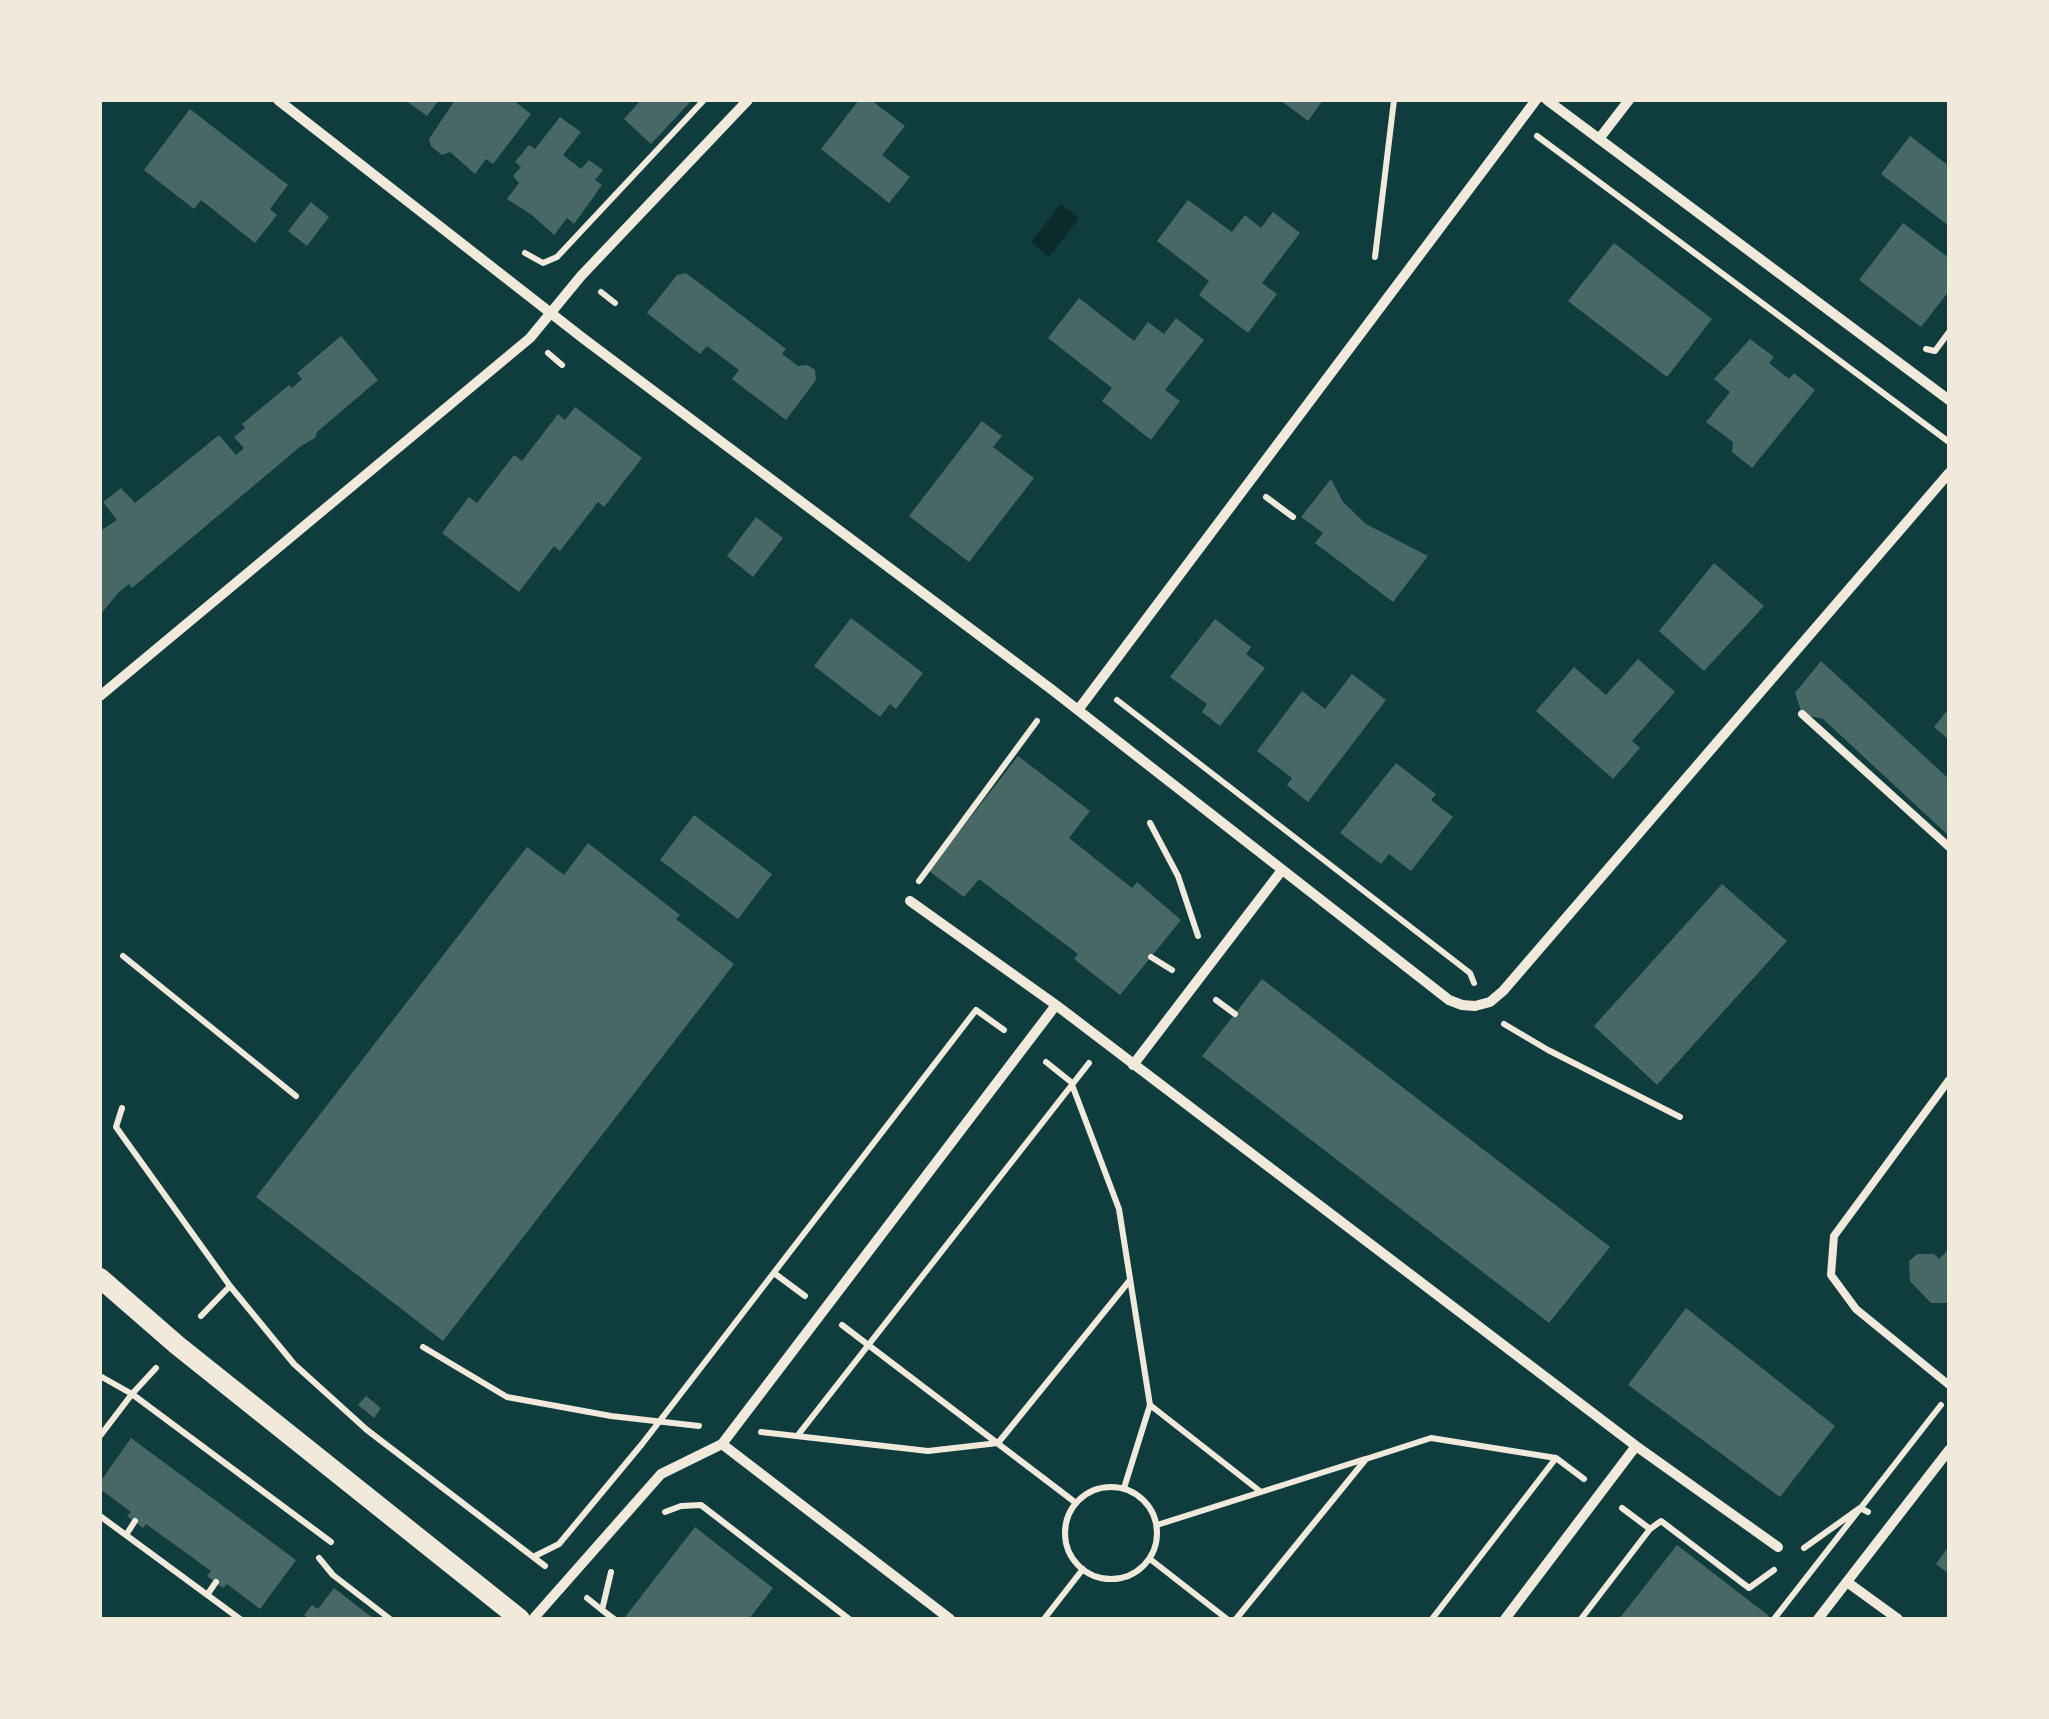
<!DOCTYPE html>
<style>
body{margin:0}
#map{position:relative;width:2049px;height:1719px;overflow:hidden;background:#0f3d3e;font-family:Poppins,sans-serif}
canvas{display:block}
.frame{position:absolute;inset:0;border:102px solid #f1e9da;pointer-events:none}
</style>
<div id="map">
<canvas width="2049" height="1719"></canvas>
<div class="frame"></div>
</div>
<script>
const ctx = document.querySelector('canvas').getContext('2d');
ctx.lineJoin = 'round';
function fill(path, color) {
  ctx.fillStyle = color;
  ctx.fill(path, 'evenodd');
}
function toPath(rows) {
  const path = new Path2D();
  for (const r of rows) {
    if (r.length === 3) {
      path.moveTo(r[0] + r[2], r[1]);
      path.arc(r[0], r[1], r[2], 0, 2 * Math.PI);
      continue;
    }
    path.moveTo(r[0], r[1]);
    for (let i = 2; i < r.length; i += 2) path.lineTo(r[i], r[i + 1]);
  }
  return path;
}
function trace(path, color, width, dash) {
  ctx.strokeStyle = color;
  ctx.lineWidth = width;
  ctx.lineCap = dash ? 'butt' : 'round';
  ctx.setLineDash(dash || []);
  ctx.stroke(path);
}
fill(toPath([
 [1061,204,1079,218,1049,257,1031,242]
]), '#0a2a2b');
fill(toPath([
 [405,100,439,100,427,116],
 [455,100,513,100,531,114,493,164,486,159,475,174,450,152,442,155,431,146,429,139],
 [641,100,692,100,651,144,624,119],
 [859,100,871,100,905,126,882,155,910,177,889,203,821,149],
 [1280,100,1323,100,1308,121],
 [190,109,288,185,270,209,277,215,255,243,201,200,194,209,144,170],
 [560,117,581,132,563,155,581,169,589,160,603,170,595,180,602,185,574,224,567,218,554,235,532,215,507,199,519,183,513,176,521,167,515,162,529,145,535,149],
 [1910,136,1949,166,1949,226,1881,174],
 [1188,200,1232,232,1245,215,1261,228,1273,212,1300,233,1262,283,1277,294,1248,333,1199,295,1209,281,1157,241],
 [311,202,329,217,307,246,288,231],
 [1903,223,1949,258,1949,291,1921,327,1859,280],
 [1614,243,1712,319,1667,377,1568,301],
 [686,273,786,349,782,354,798,366,807,365,815,370,816,380,786,420,732,379,739,370,707,346,700,354,647,313,677,275],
 [1079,298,1134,341,1148,322,1164,334,1176,318,1204,340,1165,390,1180,401,1151,440,1102,401,1112,388,1048,338],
 [341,336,378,380,317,432,315,438,301,446,132,588,129,584,118,593,100,615,100,531,117,520,103,502,121,488,135,503,219,435,236,455,244,448,234,437,245,428,242,424,289,385,292,388,302,379,297,373],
 [1750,339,1774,357,1769,363,1789,379,1794,373,1815,390,1752,468,1732,452,1733,442,1706,422,1730,392,1714,379],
 [575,407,642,458,604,507,598,502,560,551,554,546,519,592,442,533,469,497,477,503,514,455,522,461,558,414,565,420],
 [982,421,1002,436,993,447,1034,478,969,562,909,516],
 [1331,479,1343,502,1366,524,1428,556,1393,602,1315,543,1323,533,1301,517],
 [756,517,783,538,753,577,727,556],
 [1714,563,1764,606,1704,671,1659,631],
 [851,618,923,673,896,709,890,704,880,717,814,666],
 [1215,619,1251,647,1246,654,1265,668,1220,726,1202,712,1207,704,1170,677],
 [1638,659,1675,692,1632,741,1640,748,1613,779,1536,711,1574,667,1606,695],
 [1821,661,1949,779,1949,836,1823,719,1802,714,1795,693],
 [1352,674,1386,700,1308,802,1287,785,1292,778,1257,751,1302,691,1325,709],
 [1949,708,1949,740,1934,727],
 [1018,756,1090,811,1069,838,1132,888,1137,882,1181,920,1120,995,1074,959,1078,954,979,879,964,897,929,871],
 [1396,763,1436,794,1431,800,1453,817,1411,871,1389,854,1381,864,1340,833],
 [694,815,772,874,738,919,660,860],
 [588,843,680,915,676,919,734,964,443,1341,256,1197,527,847,564,875],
 [1722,884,1787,941,1657,1085,1594,1026],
 [1262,979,1610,1247,1549,1323,1202,1056],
 [1949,1249,1949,1303,1931,1303,1910,1281,1909,1261,1917,1254,1934,1254,1939,1259],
 [1686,1308,1835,1426,1780,1497,1628,1385],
 [366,1396,381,1408,374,1418,358,1405],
 [131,1438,296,1560,260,1609,227,1584,223,1588,207,1576,211,1571,146,1524,143,1528,127,1516,131,1512,100,1489,100,1482],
 [695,1527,773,1588,749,1619,627,1619,625,1617],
 [1677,1545,1769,1616,1766,1619,1619,1619],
 [1949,1546,1949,1574,1936,1564],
 [334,1588,374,1619,310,1619,304,1615,312,1605,318,1609]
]), '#486865');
trace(toPath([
 [1537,136,1949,442],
 [525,253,543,263,557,257,704,100],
 [1375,257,1394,100],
 [601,292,615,303],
 [1926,349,1935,351,1949,332],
 [548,353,562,365],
 [1266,497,1293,517],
 [1117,700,1470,973,1474,983],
 [1150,823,1178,876,1198,936],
 [919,881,1037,721],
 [123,956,296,1096],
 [1151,957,1172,970],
 [1216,1000,1235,1014],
 [1504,1024,1548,1050,1680,1117],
 [1046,1062,1071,1082,1119,1209,1150,1405,1124,1488],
 [122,1108,116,1127,230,1286,294,1364,367,1430,545,1566],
 [774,1273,805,1296],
 [201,1316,230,1286],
 [842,1325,1076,1503],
 [423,1347,507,1397,611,1416,699,1426],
 [100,1376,132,1394,156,1368],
 [1150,1405,1261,1492],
 [761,1432,928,1451,998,1443,1130,1280],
 [798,1435,1089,1063],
 [100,1436,132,1394,331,1542],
 [1556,1458,1584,1479],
 [1111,1533,46],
 [665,1512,681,1506,701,1505,849,1619],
 [100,1516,240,1619],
 [1157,1525,1365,1459],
 [1650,1529,1661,1521,1749,1588,1774,1570],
 [126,1535,135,1521],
 [1804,1548,1860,1508,1868,1512],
 [533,1557,559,1544,642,1444,976,1010,1004,1030],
 [319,1558,333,1575,390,1619],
 [1150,1559,1227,1619],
 [611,1572,602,1610,614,1619],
 [207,1595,216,1582],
 [587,1598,602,1610],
 [1044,1619,1083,1569],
 [1236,1619,1366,1459,1431,1438,1556,1458,1432,1619],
 [1581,1619,1650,1529,1622,1508],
 [1774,1619,1941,1405]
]), '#f1e9da', 6);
trace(toPath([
 [1802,714,1949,847],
 [1949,1080,1834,1236,1831,1275,1856,1309,1949,1385]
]), '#f1e9da', 8);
trace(toPath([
 [278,100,584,339,1051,689,1449,1000,1462,1005,1475,1006,1490,1002,1503,991,1949,473],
 [1547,100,1949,400],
 [1599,139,1629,100],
 [100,696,530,338,581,276,748,100],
 [1078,710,1536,100],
 [910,901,1056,1005],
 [1133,1065,1282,870],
 [1847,1582,1898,1619],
 [533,1619,661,1474,722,1444],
 [950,1619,722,1444,1056,1005,1636,1446,1778,1547],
 [1505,1619,1636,1446],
 [1818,1619,1949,1450]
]), '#f1e9da', 10);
trace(toPath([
 [100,1278,177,1345,520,1619]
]), '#f1e9da', 20);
</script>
